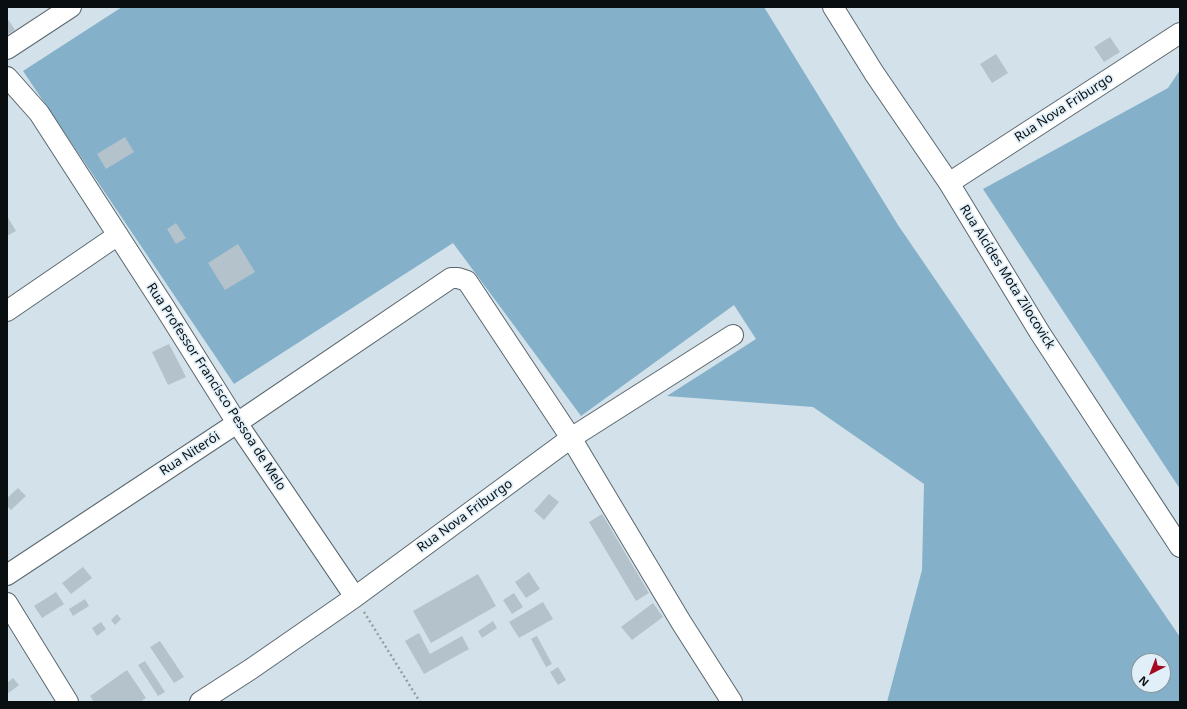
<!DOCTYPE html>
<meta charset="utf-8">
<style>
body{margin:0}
#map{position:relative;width:1187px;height:709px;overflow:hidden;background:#d3e2ea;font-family:"Noto Sans",sans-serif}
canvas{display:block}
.frame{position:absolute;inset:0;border:8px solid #090e11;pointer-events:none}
.north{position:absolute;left:1131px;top:653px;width:40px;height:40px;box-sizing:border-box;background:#e0eff8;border:1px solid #8a959c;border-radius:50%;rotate:222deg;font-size:11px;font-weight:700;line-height:16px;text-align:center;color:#090e11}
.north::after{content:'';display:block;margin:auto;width:14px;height:18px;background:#a50a22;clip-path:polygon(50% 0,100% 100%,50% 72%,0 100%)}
</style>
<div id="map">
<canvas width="1187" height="709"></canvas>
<div class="frame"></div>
<div class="north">N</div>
</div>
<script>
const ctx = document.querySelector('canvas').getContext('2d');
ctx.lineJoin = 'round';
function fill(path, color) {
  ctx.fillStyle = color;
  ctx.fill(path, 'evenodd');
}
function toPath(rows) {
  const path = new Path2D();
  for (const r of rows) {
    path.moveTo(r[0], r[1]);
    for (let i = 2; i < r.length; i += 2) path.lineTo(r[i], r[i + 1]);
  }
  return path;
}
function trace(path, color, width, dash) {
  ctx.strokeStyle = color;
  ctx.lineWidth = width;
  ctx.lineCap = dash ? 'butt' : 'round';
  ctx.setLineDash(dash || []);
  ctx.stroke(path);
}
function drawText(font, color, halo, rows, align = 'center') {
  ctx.font = font + ' "Noto Sans",sans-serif';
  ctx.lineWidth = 3.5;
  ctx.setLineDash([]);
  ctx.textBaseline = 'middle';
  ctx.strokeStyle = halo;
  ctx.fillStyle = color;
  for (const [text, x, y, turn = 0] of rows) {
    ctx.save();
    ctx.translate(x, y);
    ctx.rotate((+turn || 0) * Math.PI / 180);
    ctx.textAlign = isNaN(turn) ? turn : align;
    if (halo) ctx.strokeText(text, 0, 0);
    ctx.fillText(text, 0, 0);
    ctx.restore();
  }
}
fill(toPath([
 [122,7,764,7,898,225,1180,637,1180,702,887,702,922,570,924,484,813,407,667,396,756,339,734,305,581,416,453,243,234,384,23,71],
 [1139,661,1163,661,1163,685,1139,685],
 [1180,70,1180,489,983,189,1168,88]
]), '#84b0c9');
fill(toPath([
 [7,18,15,30,7,35],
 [1110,37,1120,52,1104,62,1094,47],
 [996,54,1008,73,992,83,980,64],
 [125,137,134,152,106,169,97,154],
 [7,216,16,231,7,236],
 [176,223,186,238,176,244,167,229],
 [238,244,255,272,225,290,208,263],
 [169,344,186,377,168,385,152,352],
 [18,488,26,496,11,510,7,506,7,498],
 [549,494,559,502,544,520,534,511],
 [602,514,649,593,636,601,589,522],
 [83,567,92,578,71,594,62,583],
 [529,572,540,589,526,598,515,582],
 [478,574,496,606,431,643,413,611],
 [56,592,64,604,42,618,34,606],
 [514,593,523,607,512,614,503,600],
 [85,599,89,606,73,616,69,609],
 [543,602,553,619,519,638,509,622],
 [653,603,663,617,632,640,621,627],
 [117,614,121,619,115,625,111,620],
 [493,621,497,628,482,638,478,631],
 [101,622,106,629,97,636,92,628],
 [419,633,430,654,462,636,469,649,424,674,405,641],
 [537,636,552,664,546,667,531,639],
 [160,641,184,677,174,683,150,647],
 [145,661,165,692,158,696,138,665],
 [558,667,566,680,558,685,550,672],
 [127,670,146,698,140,702,94,702,90,696],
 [13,678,19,685,7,694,7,683]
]), '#b4c3cb');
const minor = toPath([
 [833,7,874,73,949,183,1040,333,1180,547],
 [7,49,71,7],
 [7,77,39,113,165,308,237,423,355,597],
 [949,183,1180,33],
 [7,311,118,235],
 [7,575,237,423,451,278,458,278,467,281,571,438,681,622,732,702],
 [7,603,68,702],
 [200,702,251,669,355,597,571,438,733,335]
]);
trace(minor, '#5a676e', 22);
trace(toPath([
 [364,612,420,702]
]), '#919da4', 2.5, [2, 3]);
trace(minor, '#fff', 20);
drawText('13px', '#090e11', '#e0eff8', [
 ["Rua Nova Friburgo",1064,108,-33],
 ["Rua Alcídes Mota Zilocovick",1007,277,58],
 ["Rua Professor Francisco Pessoa de Melo",216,387,57],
 ["Rua Niterói",190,454,-33],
 ["Rua Nova Friburgo",465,516,-36]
]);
</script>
